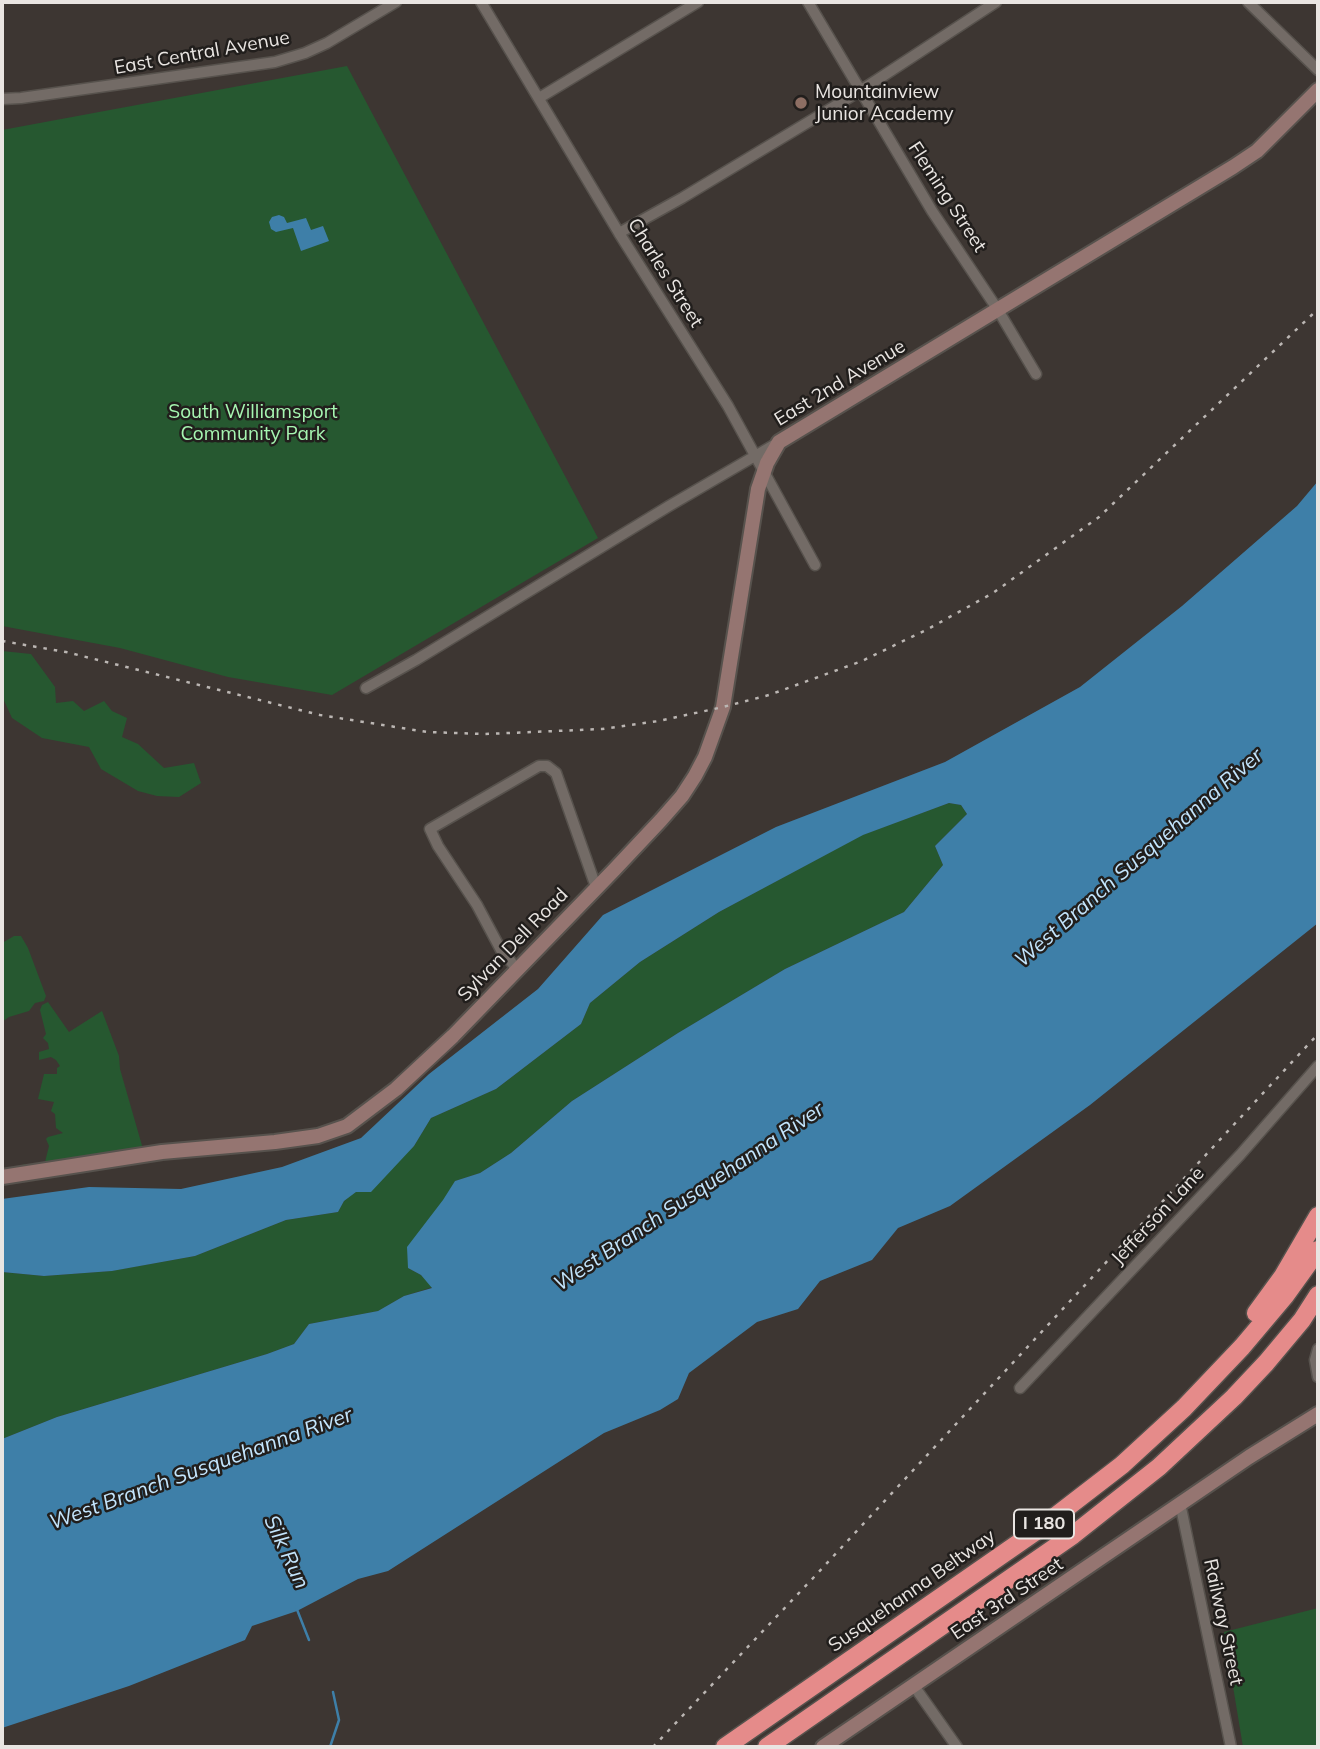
<!DOCTYPE html>
<style>
body{margin:0}
#map{position:relative;width:1320px;height:1749px;overflow:hidden;background:#3d3632;font-family:Mulish,sans-serif}
canvas{display:block}
.frame{position:absolute;inset:0;border:4px solid #e9e5e2;pointer-events:none}
</style>
<div id="map">
<canvas width="1320" height="1749"></canvas>
<div class="frame"></div>
</div>
<script>
const ctx = document.querySelector('canvas').getContext('2d');
ctx.lineJoin = 'round';
function fill(path, color) {
  ctx.fillStyle = color;
  ctx.fill(path, 'evenodd');
}
function toPath(rows) {
  const path = new Path2D();
  for (const r of rows) {
    path.moveTo(r[0], r[1]);
    for (let i = 2; i < r.length; i += 2) path.lineTo(r[i], r[i + 1]);
  }
  return path;
}
function trace(path, color, width, dash) {
  ctx.strokeStyle = color;
  ctx.lineWidth = width;
  ctx.lineCap = dash ? 'butt' : 'round';
  ctx.setLineDash(dash || []);
  ctx.stroke(path);
}
function drawText(font, color, halo, rows, align = 'center') {
  ctx.font = font + ' Mulish,sans-serif';
  ctx.lineWidth = 5;
  ctx.setLineDash([]);
  ctx.textBaseline = 'middle';
  ctx.strokeStyle = halo;
  ctx.fillStyle = color;
  for (const [text, x, y, turn = 0] of rows) {
    ctx.save();
    ctx.translate(x, y);
    ctx.rotate((+turn || 0) * Math.PI / 180);
    ctx.textAlign = isNaN(turn) ? turn : align;
    if (halo) ctx.strokeText(text, 0, 0);
    ctx.fillText(text, 0, 0);
    ctx.restore();
  }
}
fill(toPath([
 [347,66,598,538,332,695,228,677,120,648,2,626,2,130],
 [2,651,31,654,55,687,56,703,73,701,84,711,104,701,112,711,127,718,122,737,138,744,164,768,194,763,201,783,179,797,157,796,138,791,101,769,89,747,42,738,12,718,2,696],
 [949,803,961,805,967,814,935,846,943,865,904,912,785,969,678,1033,572,1101,511,1153,480,1173,455,1181,408,1268,421,1275,433,1287,404,1296,378,1311,309,1324,294,1344,267,1354,57,1417,2,1439,2,1272,44,1276,111,1271,195,1256,286,1220,338,1212,344,1201,414,1146,431,1118,496,1089,581,1024,590,1003,640,962,719,912,862,835],
 [14,936,21,936,28,948,46,996,44,1001,35,1003,29,1011,9,1017,2,1022,2,943],
 [48,1002,69,1032,102,1011,119,1056,120,1069,143,1149,50,1168,29,1168,22,1165,26,1164,32,1166,45,1162,49,1146,46,1139,48,1137,63,1133,56,1128,55,1114,51,1111,54,1102,38,1099,44,1074,57,1074,57,1068,60,1066,56,1060,51,1057,39,1060,39,1052,49,1049,48,1043,43,1038,46,1034,40,1010,42,1005],
 [1318,1608,1318,1747,1243,1747,1224,1632]
]), '#265830');
fill(toPath([
 [279,215,284,217,287,223,306,218,311,230,323,226,329,241,301,251,293,228,276,232,271,229,269,222,272,217],
 [1318,481,1318,923,1090,1105,950,1206,898,1228,872,1260,820,1281,798,1309,757,1322,689,1373,678,1399,660,1410,604,1433,388,1571,358,1579,297,1611,252,1626,245,1640,129,1686,2,1728,2,1439,57,1417,267,1354,294,1344,309,1324,378,1311,404,1296,432,1288,421,1275,408,1268,407,1247,443,1200,455,1181,480,1173,511,1153,572,1101,678,1033,785,969,904,912,943,865,935,846,967,814,961,805,949,803,863,835,719,912,640,962,590,1003,581,1024,496,1089,431,1118,414,1146,371,1192,356,1192,344,1201,338,1212,286,1220,195,1256,112,1271,44,1276,2,1272,2,1199,89,1187,181,1189,282,1167,361,1138,429,1074,538,989,603,915,776,827,945,762,1080,687,1182,606,1297,506]
]), '#3e7fa8');
trace(toPath([
 [296,1607,309,1640],
 [330,1747,339,1720,333,1692]
]), '#3e7fa8', 2.5);
const street = toPath([
 [481,2,619,233,728,406,815,565],
 [808,2,932,211,998,310,1036,374],
 [1248,2,1318,70],
 [539,98,698,2],
 [2,99,21,98,275,62,305,53,327,43,396,2],
 [619,233,682,198,860,91,996,2],
 [366,688,416,660,669,506,779,442],
 [517,969,501,950,477,905,438,846,430,829,539,766,547,766,556,773,596,887],
 [1318,1349,1315,1360,1318,1377],
 [1020,1388,1240,1155,1318,1066],
 [1180,1503,1231,1747],
 [914,1686,957,1747]
]);
const secondary = toPath([
 [2,1177,162,1152,275,1142,318,1136,347,1126,396,1089,453,1036,614,870,661,820,682,796,695,776,705,757,723,707,758,489,767,463,779,442,1233,167,1257,151,1318,90],
 [823,1747,1249,1457,1318,1414]
]);
const highway = toPath([
 [1256,1313,1283,1276,1318,1216],
 [725,1747,1039,1529,1122,1465,1184,1408,1242,1347,1285,1296,1318,1250],
 [767,1747,1073,1535,1159,1467,1234,1397,1266,1363,1302,1320,1318,1295]
]);
trace(street, '#57524d', 13);
trace(secondary, '#57524d', 18);
trace(highway, '#57524d', 21);
trace(street, '#736b66', 10);
trace(secondary, '#957571', 14);
trace(highway, '#e58b8a', 18);
trace(toPath([
 [2,641,66,652,320,715,427,732,485,734,602,729,659,721,723,707,769,695,862,661,928,629,993,593,1099,517,1318,309],
 [653,1747,815,1576,1318,1034]
]), '#bbb6b3', 2.5, [3.5, 7]);
for (const [x, y, r, color] of [
 [801,103,7,"#8d6e63"]
]) {
  const dot = new Path2D();
  dot.arc(x, y, r, 0, 2 * Math.PI);
  ctx.fillStyle = color;
  ctx.fill(dot);
  trace(dot, '#211e1c', 2.5);
}
for (const [x, y, w] of [
 [1044,1524,60]
]) {
  const box = new Path2D();
  box.roundRect(x - w / 2, y - 14.5, w, 29, 5);
  ctx.fillStyle = '#211e1c';
  ctx.fill(box);
  trace(box, '#e9e5e2', 2);
}
drawText('bold 18px', '#e9e5e2', null, [
 ["I 180",1044,1524]
]);
drawText('19px', '#e9e5e2', '#211e1c', [
 ["East Central Avenue",202,53,-10],
 ["Fleming Street",947,197,57],
 ["Charles Street",665,273,58],
 ["East 2nd Avenue",840,383,-31],
 ["Sylvan Dell Road",513,945,-46],
 ["Jefferson Lane",1158,1216,-47],
 ["Susquehanna Beltway",912,1591,-35],
 ["East 3rd Street",1007,1599,-34],
 ["Railway Street",1223,1622,78]
]);
drawText('19px', '#e9e5e2', '#211e1c', [
 ["Mountainview",815,92],
 ["Junior Academy",815,114]
], 'left');
drawText('19px', '#a6f6b1', '#211e1c', [
 ["South Williamsport",253,412],
 ["Community Park",253,434]
]);
drawText('italic 21px', '#c3e5fd', '#211e1c', [
 ["West Branch Susquehanna River",1139,858,-41],
 ["West Branch Susquehanna River",689,1197,-34],
 ["West Branch Susquehanna River",201,1469,-20],
 ["Silk Run",286,1552,65]
]);
</script>
